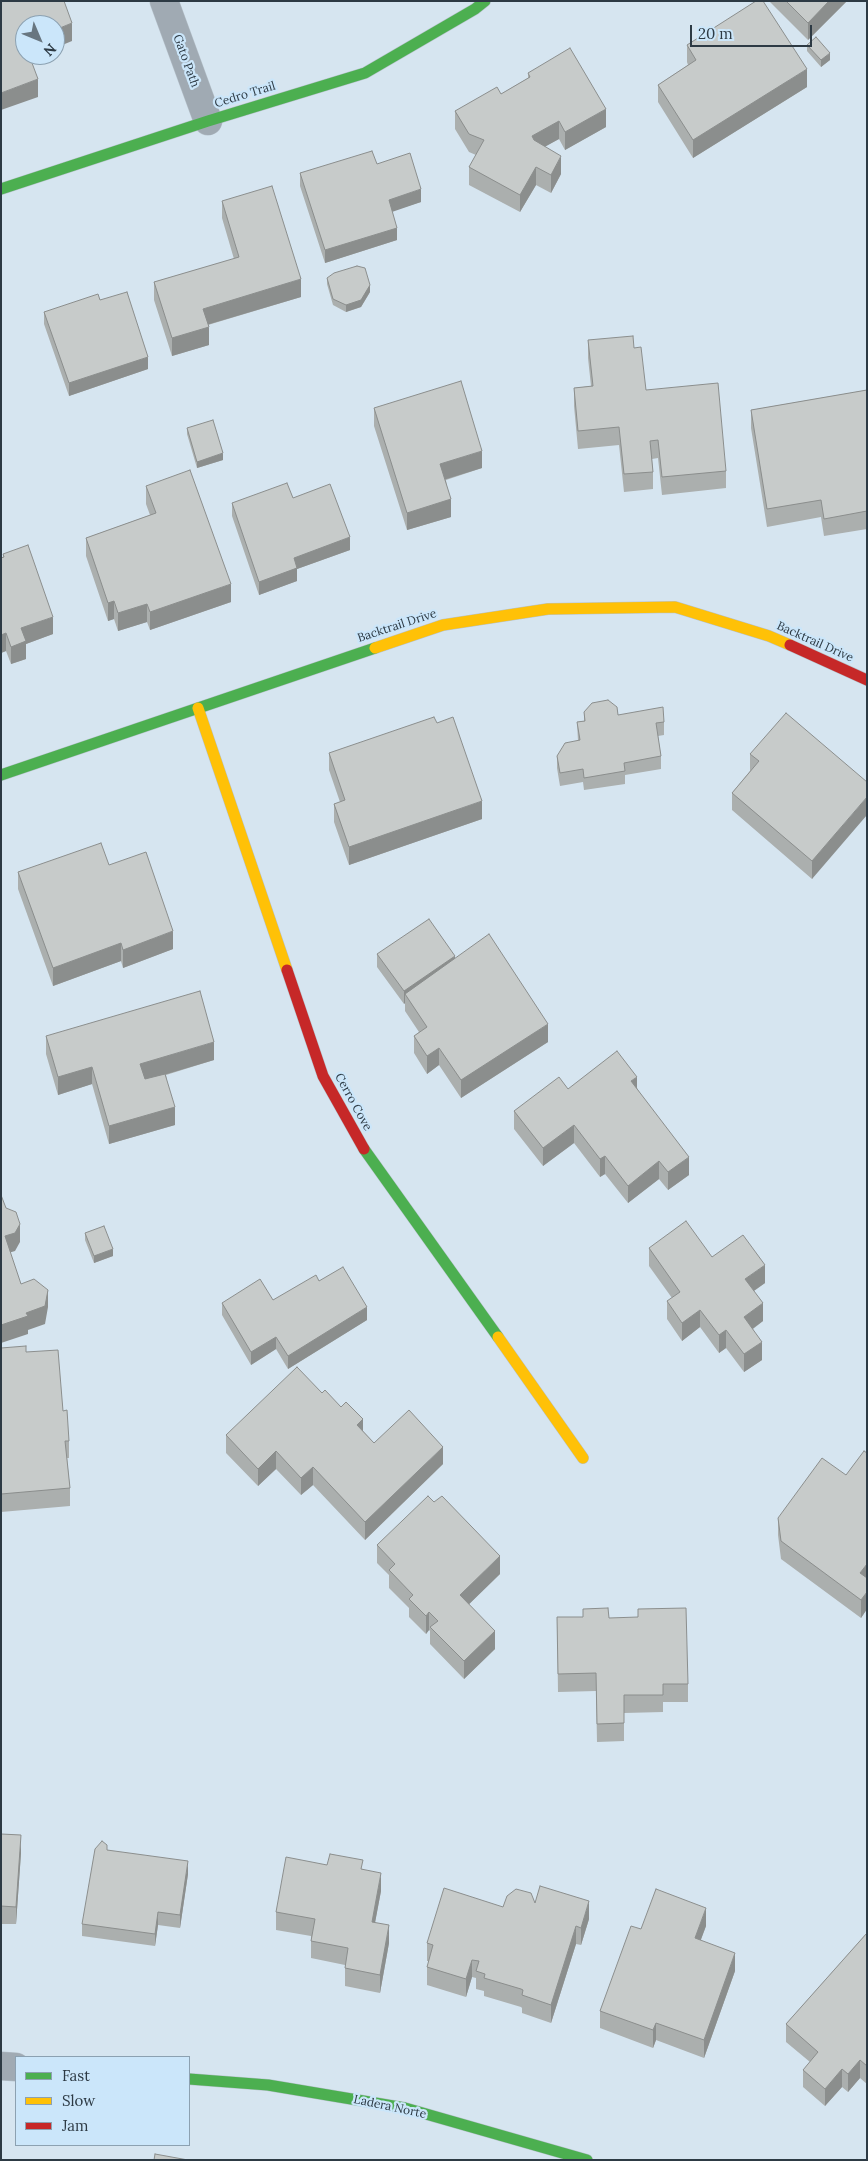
<!DOCTYPE html>
<style>
body{margin:0}
#map{position:relative;width:868px;height:2161px;overflow:hidden;background:#d6e5f0;font-family:Lora,serif}
canvas{display:block}
.frame{position:absolute;inset:0;border:2px solid #2d3a44;pointer-events:none}
.legend{position:absolute;left:15px;top:2056px;width:175px;height:90px;box-sizing:border-box;background:#cbe6fa;border:1px solid #8ca1b1;margin:0;padding:6px 9px;list-style:none;font-size:15px;color:#2d3a44}
.legend li{display:flex;align-items:center;gap:10px;height:25px}
.legend b{width:25px;border:1px solid #8ca1b1}
.north{position:absolute;left:15px;top:15px;width:50px;height:50px;box-sizing:border-box;background:#cbe6fa;border:1px solid #8ca1b1;border-radius:50%;rotate:135deg;font-size:14px;font-weight:700;line-height:20px;text-align:center;color:#2d3a44}
.north::after{content:'';display:block;margin:auto;width:18px;height:22px;background:#687680;clip-path:polygon(50% 0,100% 100%,50% 72%,0 100%)}
.scale{position:absolute;left:690px;top:25px;width:122px;height:22px;box-sizing:border-box;border:2px solid #2d3a44;border-top:0;padding-left:6px;font-size:15px;line-height:18px;white-space:nowrap;color:#2d3a44;-webkit-text-stroke:4px #cbe6fa;paint-order:stroke}
</style>
<div id="map">
<canvas width="868" height="2161"></canvas>
<div class="frame"></div>
<ul class="legend">
<li><b style="height:6px;background:#4caf50"></b>Fast</li>
<li><b style="height:6px;background:#ffc107"></b>Slow</li>
<li><b style="height:6px;background:#c62828"></b>Jam</li>
</ul>
<div class="north">N</div>
<div class="scale">20 m</div>
</div>
<script>
const ctx = document.querySelector('canvas').getContext('2d');
ctx.lineJoin = 'round';
function toPath(rows) {
  const path = new Path2D();
  for (const r of rows) {
    path.moveTo(r[0], r[1]);
    for (let i = 2; i < r.length; i += 2) path.lineTo(r[i], r[i + 1]);
  }
  return path;
}
function trace(path, color, width, dash) {
  ctx.strokeStyle = color;
  ctx.lineWidth = width;
  ctx.lineCap = dash ? 'butt' : 'round';
  ctx.setLineDash(dash || []);
  ctx.stroke(path);
}
function fill(path, color) {
  ctx.fillStyle = color;
  ctx.fill(path, 'evenodd');
}
function drawText(font, color, halo, rows, align = 'center') {
  ctx.font = font + ' Lora,serif';
  ctx.lineWidth = 4.5;
  ctx.setLineDash([]);
  ctx.textBaseline = 'middle';
  ctx.strokeStyle = halo;
  ctx.fillStyle = color;
  for (const [text, x, y, turn = 0] of rows) {
    ctx.save();
    ctx.translate(x, y);
    ctx.rotate((+turn || 0) * Math.PI / 180);
    ctx.textAlign = isNaN(turn) ? turn : align;
    if (halo) ctx.strokeText(text, 0, 0);
    ctx.fillText(text, 0, 0);
    ctx.restore();
  }
}
const street = toPath([
 [164,1,208,121],
 [1,2066,16,2067]
]);
const fast = toPath([
 [1,189,208,121,365,73,475,9,485,1],
 [1,775,375,648],
 [364,1149,498,1337],
 [189,2079,268,2085,405,2108,587,2160]
]);
const slow = toPath([
 [375,648,443,625,548,609,675,607,769,636,790,645],
 [198,708,287,970],
 [498,1337,583,1458]
]);
const jam = toPath([
 [790,645,867,680],
 [287,970,323,1076,364,1149]
]);
trace(street, '#b6c2cb', 29);
trace(fast, '#b6c2cb', 12);
trace(slow, '#b6c2cb', 12);
trace(jam, '#b6c2cb', 12);
trace(street, '#a0aab3', 28);
trace(fast, '#4caf50', 11);
trace(slow, '#ffc107', 11);
trace(jam, '#c62828', 11);
fill(toPath([
 [769,1,847,1,808,40],
 [687,45,807,87,693,158,658,102,658,85,688,65,687,62],
 [807,45,830,60,821,67,807,51],
 [528,73,606,127,565,150,559,139,545,146,561,174,551,193,536,185,520,212,469,185,469,167,476,155,469,152,455,129,455,111,501,94,528,78],
 [377,164,421,202,392,211,397,240,325,263,300,186,300,173],
 [222,201,301,297,208,325,209,345,172,356,154,300,154,282,234,259,222,218],
 [327,278,370,292,361,307,346,312,333,305,327,284],
 [100,300,148,369,69,396,44,324,44,312],
 [588,340,634,348,646,390,726,471,726,488,662,495,658,458,652,459,653,472,653,489,624,492,619,445,578,449,574,406,574,388,591,386,588,358],
 [867,390,867,529,824,536,821,517,767,527,751,428,751,410],
 [374,408,482,468,446,480,451,517,407,530,374,426],
 [187,428,223,460,197,468,187,434],
 [146,486,231,602,150,630,147,622,118,631,114,619,108,621,86,556,86,538,150,515,146,504],
 [293,498,350,550,297,569,297,581,259,595,232,516,232,503],
 [3,554,53,634,26,644,26,659,11,664,6,651,1,653,1,558,3,558],
 [584,712,618,715,664,722,664,735,658,736,661,756,661,769,625,775,625,784,584,790,583,782,560,786,557,768,557,756,578,741,577,722,584,721],
 [329,753,482,819,349,865,334,822,334,804,340,802,329,770],
 [750,754,867,782,812,879,732,810,732,793,750,771],
 [18,872,173,949,123,968,121,961,53,986,18,889],
 [377,954,455,958,548,1042,461,1098,439,1065,427,1074,414,1053,414,1036,419,1032,405,1011,405,1003,404,1004,377,967],
 [46,1036,214,1060,166,1075,175,1125,109,1144,92,1084,58,1095,46,1054],
 [637,1088,689,1175,668,1190,659,1179,628,1203,605,1174,600,1177,574,1143,543,1166,514,1129,514,1111,568,1089],
 [85,1233,113,1256,94,1263,85,1240],
 [649,1248,712,1257,765,1283,754,1291,763,1321,753,1329,762,1360,744,1372,726,1348,719,1353,700,1327,682,1341,667,1319,667,1301,672,1298,649,1266],
 [319,1281,367,1320,288,1369,276,1349,251,1365,222,1315,222,1303,273,1300],
 [1,1348,26,1352,63,1411,69,1441,69,1458,67,1458,70,1488,70,1506,1,1512],
 [322,1393,363,1431,374,1443,443,1464,365,1540,313,1485,301,1495,276,1469,258,1486,226,1453,226,1435],
 [867,1453,867,1609,861,1618,781,1559,778,1535,778,1518,846,1475],
 [377,1545,500,1574,469,1604,495,1649,464,1679,430,1644,430,1631,429,1630,426,1634,409,1617,409,1608,389,1588,389,1575,377,1563],
 [557,1617,609,1618,688,1684,688,1702,663,1702,663,1712,624,1713,624,1741,597,1742,596,1691,558,1692],
 [1,1834,21,1853,16,1924,1,1924],
 [107,1850,188,1874,180,1928,158,1925,155,1946,82,1936,82,1924],
 [327,1865,363,1869,381,1891,375,1922,389,1943,380,1993,345,1986,345,1965,311,1958,311,1936,276,1930,276,1912],
 [535,1903,589,1919,581,1945,576,1944,551,2023,522,2013,522,2008,521,2007,484,1996,484,1991,476,1989,476,1978,472,1977,466,1997,427,1985,427,1967,429,1961,427,1961,427,1943,503,1907],
 [706,1926,700,1941,735,1971,704,2058,656,2040,653,2048,600,2028,600,2011,641,1929],
 [867,1933,867,2084,860,2078,848,2092,842,2087,825,2106,803,2087,803,2070,810,2062,786,2042,786,2024]
]), '#abafae');
fill(toPath([
 [829,1,847,1,808,40,808,23],
 [72,23,72,41,55,48,55,30],
 [830,53,830,60,821,67,821,60],
 [807,69,807,87,693,158,693,140],
 [38,79,38,97,1,110,1,93],
 [606,109,606,127,565,150,565,132],
 [559,121,559,139,532,154,532,136],
 [561,156,561,174,551,193,551,175],
 [536,167,536,185,520,212,520,195],
 [421,189,421,202,389,213,389,200],
 [397,228,397,240,325,263,325,250],
 [301,279,301,297,203,326,203,309],
 [370,285,370,292,361,307,346,312,346,305],
 [209,327,209,345,172,356,172,338],
 [148,357,148,369,69,396,69,383],
 [482,451,482,468,440,481,440,464],
 [223,453,223,460,197,468,197,462],
 [451,499,451,517,407,530,407,513],
 [350,537,350,550,297,569,297,581,259,595,259,582,294,558],
 [231,584,231,602,150,630,150,612],
 [114,601,114,619,108,621,108,603],
 [147,604,147,622,118,631,118,613],
 [53,617,53,634,26,644,26,659,11,664,11,647,21,628],
 [6,633,6,651,1,653,1,635],
 [867,797,867,815,812,879,812,861],
 [482,801,482,819,349,865,349,847],
 [173,931,173,949,123,968,123,950],
 [121,943,121,961,53,986,53,968],
 [455,956,455,969,405,994,405,1003,404,1004,404,991],
 [548,1024,548,1042,461,1098,461,1080],
 [214,1042,214,1060,140,1082,140,1064],
 [439,1048,439,1065,427,1074,427,1056],
 [92,1067,92,1084,58,1095,58,1077],
 [637,1077,637,1095,631,1081],
 [175,1107,175,1125,109,1144,109,1126],
 [574,1125,574,1143,543,1166,543,1148],
 [605,1156,605,1174,600,1177,600,1159],
 [689,1157,689,1175,668,1190,668,1172],
 [659,1161,659,1179,628,1203,628,1186],
 [20,1224,20,1242,15,1251,5,1254,5,1236],
 [113,1249,113,1256,94,1263,94,1256],
 [765,1265,765,1283,745,1297,745,1279],
 [48,1290,48,1307,45,1324,28,1330,28,1334,1,1343,1,1325,26,1313],
 [763,1303,763,1321,744,1335,744,1317],
 [367,1307,367,1320,288,1369,288,1356],
 [700,1310,700,1327,682,1341,682,1323],
 [726,1330,726,1348,719,1353,719,1335],
 [276,1337,276,1349,251,1365,251,1352],
 [762,1342,762,1360,744,1372,744,1354],
 [363,1419,363,1437,357,1425],
 [443,1447,443,1464,365,1540,365,1522],
 [276,1451,276,1469,258,1486,258,1469],
 [313,1467,313,1485,301,1495,301,1478],
 [500,1556,500,1574,460,1613,460,1595],
 [867,1564,867,1582,860,1573],
 [867,1592,867,1609,861,1618,861,1600],
 [429,1612,429,1630,426,1634,426,1616],
 [495,1631,495,1649,464,1679,464,1661],
 [21,1835,21,1853,16,1924,16,1907],
 [188,1861,188,1874,180,1928,180,1915],
 [381,1873,381,1891,372,1939,372,1922],
 [589,1901,589,1919,581,1945,581,1928],
 [706,1908,706,1926,695,1956,695,1938],
 [158,1912,158,1925,155,1946,155,1934],
 [389,1925,389,1943,380,1993,380,1975],
 [576,1926,576,1944,551,2023,551,2005],
 [735,1953,735,1971,704,2058,704,2040],
 [472,1960,472,1977,466,1997,466,1979],
 [656,2023,656,2040,653,2048,653,2030],
 [860,2060,860,2078,848,2092,848,2074],
 [842,2069,842,2087,825,2106,825,2089]
]), '#8b8e8d');
const building = toPath([
 [1,1,64,1,72,23,55,30,55,25,25,25,25,41,24,41,25,44,25,55,29,55,38,79,1,93,1,1],
 [756,1,763,1,807,69,693,140,658,85,696,60,687,45,756,1],
 [786,1,829,1,808,23,786,1],
 [816,37,830,53,821,60,807,45,816,37],
 [570,48,606,109,565,132,559,121,532,136,534,140,561,156,551,175,536,167,520,195,469,167,484,140,469,134,455,111,497,87,501,94,530,77,528,73,570,48],
 [372,151,377,164,410,153,421,189,389,200,397,228,325,250,300,173,372,151],
 [272,186,301,279,203,309,209,327,172,338,154,282,239,257,222,201,272,186],
 [357,266,365,268,370,285,361,300,346,305,333,299,327,278,334,273,357,266],
 [127,292,148,357,69,383,44,312,98,294,100,300,127,292],
 [633,336,634,348,641,347,646,390,718,383,726,471,662,477,658,440,650,441,653,472,624,474,619,427,578,431,574,388,593,386,588,340,633,336],
 [461,381,482,451,440,464,451,499,407,513,374,408,461,381],
 [867,390,867,511,824,519,821,500,767,509,751,410,867,390],
 [213,420,223,453,197,462,187,428,213,420],
 [190,470,231,584,150,612,147,604,118,613,114,601,108,603,86,538,156,513,146,486,190,470],
 [287,483,293,498,330,484,350,537,294,558,297,568,259,582,232,503,287,483],
 [28,545,53,617,21,628,26,641,11,647,6,633,1,635,1,558,4,557,3,554,28,545],
 [608,700,617,707,618,715,663,707,664,722,656,723,661,756,624,763,625,771,584,778,583,769,560,773,557,756,565,743,580,740,577,722,585,721,584,712,592,703,608,700],
 [786,713,867,782,867,797,812,861,732,793,759,761,750,754,786,713],
 [434,717,437,723,453,717,482,801,349,847,334,804,345,800,329,753,434,717],
 [101,843,109,865,146,852,173,931,123,950,121,943,53,968,18,872,101,843],
 [429,919,455,956,404,991,377,954,429,919],
 [489,934,548,1024,461,1080,439,1048,427,1056,414,1036,427,1027,405,994,489,934],
 [200,991,214,1042,140,1064,145,1079,165,1074,175,1107,109,1126,92,1067,58,1077,46,1036,200,991],
 [617,1051,637,1077,631,1081,689,1157,668,1172,659,1161,628,1186,605,1156,600,1159,574,1125,543,1148,514,1111,559,1077,568,1089,617,1051],
 [1,1195,6,1208,16,1212,20,1224,15,1233,5,1236,21,1284,34,1279,48,1290,45,1306,26,1313,28,1316,1,1325,1,1195],
 [686,1221,712,1257,743,1235,765,1265,745,1279,763,1303,744,1317,762,1342,744,1354,726,1330,719,1335,700,1310,682,1323,667,1301,680,1292,649,1248,686,1221],
 [104,1226,113,1249,94,1256,85,1233,104,1226],
 [343,1267,367,1307,288,1356,276,1337,251,1352,222,1303,260,1279,273,1300,316,1275,319,1281,343,1267],
 [26,1346,26,1352,58,1350,63,1411,67,1410,69,1441,65,1441,70,1488,1,1494,1,1348,26,1346],
 [297,1367,322,1393,325,1390,341,1407,346,1402,363,1419,357,1425,374,1443,409,1410,443,1447,365,1522,313,1467,301,1478,276,1451,258,1469,226,1435,297,1367],
 [864,1451,867,1453,867,1564,860,1573,867,1578,867,1592,861,1600,781,1541,778,1518,822,1458,846,1475,864,1451],
 [428,1496,434,1502,442,1496,500,1556,460,1595,495,1631,464,1661,430,1627,438,1621,429,1612,426,1616,409,1599,413,1595,389,1570,395,1564,377,1545,428,1496],
 [608,1608,609,1618,638,1617,638,1609,686,1608,688,1684,663,1684,663,1695,624,1695,624,1723,597,1724,596,1673,558,1674,557,1617,583,1617,583,1609,608,1608],
 [1,1834,21,1835,16,1907,1,1906,1,1834],
 [102,1841,107,1845,107,1850,188,1861,180,1915,158,1912,155,1934,82,1924,95,1849,102,1841],
 [330,1854,363,1860,361,1869,381,1873,372,1922,389,1925,380,1975,345,1968,348,1948,311,1941,315,1919,276,1912,286,1857,327,1865,330,1854],
 [540,1886,589,1901,581,1928,576,1926,551,2005,522,1995,523,1990,521,1989,484,1978,485,1974,476,1971,479,1961,472,1960,466,1979,427,1967,433,1945,427,1943,444,1888,503,1907,507,1896,516,1889,531,1893,535,1903,540,1886],
 [656,1889,706,1908,695,1938,735,1953,704,2040,656,2023,653,2030,600,2011,631,1926,641,1929,656,1889],
 [867,1933,867,2066,860,2060,848,2074,842,2069,825,2089,803,2070,818,2052,786,2024,867,1933],
 [155,2154,188,2160,154,2160,155,2154]
]);
fill(building, '#c7cbca');
trace(building, '#8b8e8d', 1);
drawText('12px', '#2d3a44', '#cbe6fa', [
 ["Gato Path",186,61,70],
 ["Cedro Trail",245,95,-17],
 ["Backtrail Drive",397,626,-18],
 ["Backtrail Drive",815,642,24],
 ["Cerro Cove",353,1102,61],
 ["Ladera Norte",390,2107,12]
]);
</script>
